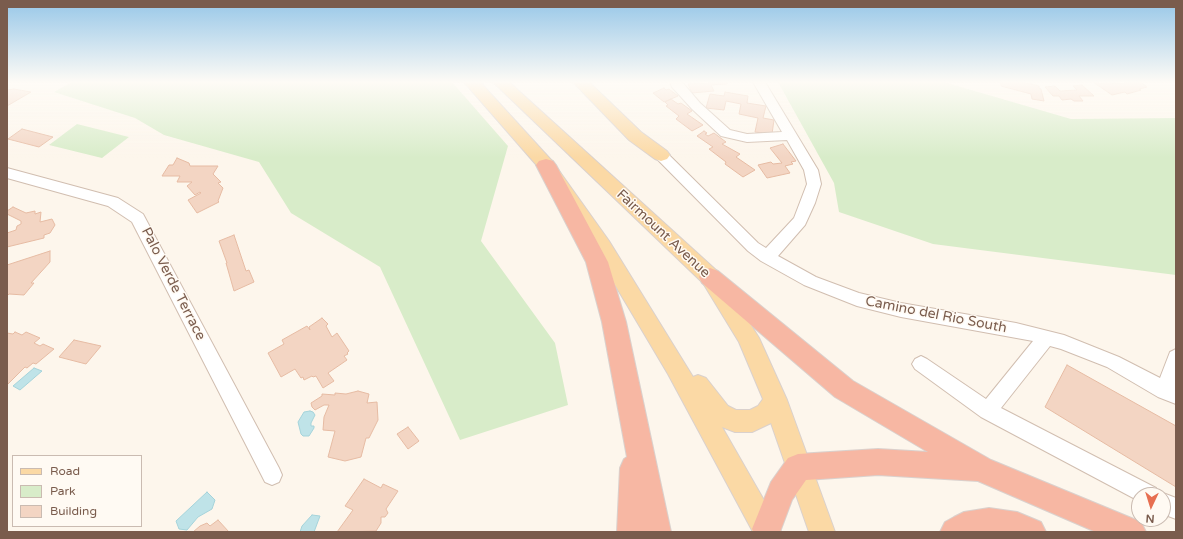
<!DOCTYPE html>
<style>
body{margin:0}
#map{position:relative;width:1183px;height:539px;overflow:hidden;background:#fdf6ec;font-family:"Varela Round",sans-serif}
canvas{display:block}
.frame{position:absolute;inset:0;border:8px solid #7a5c4d;pointer-events:none}
.legend{position:absolute;left:12px;top:455px;width:130px;height:72px;box-sizing:border-box;background:#fffaf3;border:1px solid #cabbb1;margin:0;padding:5px 7px;list-style:none;font-size:12px;color:#7a5c4d}
.legend li{display:flex;align-items:center;gap:8px;height:20px}
.legend b{width:20px;border:1px solid #cabbb1}
.north{position:absolute;left:1131px;top:487px;width:40px;height:40px;box-sizing:border-box;background:#fffaf3;border:1px solid #cabbb1;border-radius:50%;rotate:184deg;font-size:11px;font-weight:700;line-height:16px;text-align:center;color:#7a5c4d}
.north::after{content:'';display:block;margin:auto;width:14px;height:18px;background:#e76f51;clip-path:polygon(50% 0,100% 100%,50% 72%,0 100%)}
</style>
<div id="map">
<canvas width="1183" height="539"></canvas>
<div class="frame"></div>
<ul class="legend">
<li><b style="height:5px;background:#fbd9a5"></b>Road</li>
<li><b style="height:11px;background:#d8ecc9"></b>Park</li>
<li><b style="height:11px;background:#f3d5c3"></b>Building</li>
</ul>
<div class="north">N</div>
</div>
<script>
const ctx = document.querySelector('canvas').getContext('2d');
ctx.lineJoin = 'round';
function fill(path, color) {
  ctx.fillStyle = color;
  ctx.fill(path, 'evenodd');
}
function toPath(rows) {
  const path = new Path2D();
  for (const r of rows) {
    path.moveTo(r[0], r[1]);
    for (let i = 2; i < r.length; i += 2) path.lineTo(r[i], r[i + 1]);
  }
  return path;
}
function trace(path, color, width, dash) {
  ctx.strokeStyle = color;
  ctx.lineWidth = width;
  ctx.lineCap = dash ? 'butt' : 'round';
  ctx.setLineDash(dash || []);
  ctx.stroke(path);
}
function drawText(font, color, halo, rows, align = 'center') {
  ctx.font = font + ' "Varela Round",sans-serif';
  ctx.lineWidth = 3;
  ctx.setLineDash([]);
  ctx.textBaseline = 'middle';
  ctx.strokeStyle = halo;
  ctx.fillStyle = color;
  for (const [text, x, y, turn = 0] of rows) {
    ctx.save();
    ctx.translate(x, y);
    ctx.rotate((+turn || 0) * Math.PI / 180);
    ctx.textAlign = isNaN(turn) ? turn : align;
    if (halo) ctx.strokeText(text, 0, 0);
    ctx.fillText(text, 0, 0);
    ctx.restore();
  }
}
fill(toPath([
 [72,82,452,82,508,146,481,241,555,343,568,405,460,440,380,267,291,213,259,162,164,135,135,118,54,92],
 [778,82,944,82,1071,119,1176,118,1176,275,933,244,839,212,834,183],
 [77,124,129,137,102,158,49,145]
]), '#d8ecc9');
const water = toPath([
 [34,368,42,371,20,390,13,386,34,368],
 [310,411,313,412,315,415,311,423,311,426,314,426,314,428,309,436,303,436,301,434,298,422,304,412,310,411],
 [207,492,215,500,212,509,198,517,187,530,179,529,176,521,207,492],
 [312,515,320,516,314,532,300,532,302,526,312,515]
]);
fill(water, '#bfe3e8');
trace(water, '#a5d3da', 1);
const building = toPath([
 [726,82,727,84,711,85,714,91,692,93,688,84,726,82],
 [1001,82,1022,82,1039,86,1039,88,1041,89,1044,101,1032,99,1031,94,1001,86,1001,82],
 [1093,82,1106,84,1141,82,1147,87,1139,89,1141,90,1127,94,1125,92,1112,95,1093,82],
 [1082,85,1094,96,1079,96,1083,101,1074,101,1071,99,1062,100,1059,96,1053,96,1045,87,1055,86,1060,91,1077,90,1073,86,1082,85],
 [664,88,666,90,669,89,678,96,664,102,653,93,664,88],
 [14,89,31,92,7,106,7,90,14,89],
 [725,92,748,96,747,103,766,106,763,118,774,120,772,134,755,132,758,118,739,114,741,104,726,101,724,110,706,108,710,94,724,96,725,92],
 [671,99,678,104,681,103,692,111,687,114,703,125,692,131,676,119,679,116,666,106,668,105,665,102,671,99],
 [22,129,53,137,39,147,8,139,22,129],
 [704,131,707,133,705,134,708,136,714,133,726,142,722,144,740,154,736,157,755,170,743,177,725,164,726,162,709,149,713,147,697,136,704,131],
 [783,144,796,161,791,162,793,164,785,166,790,173,767,178,758,165,771,162,773,164,782,163,770,148,783,144],
 [177,158,189,163,190,166,218,166,213,174,221,182,218,183,223,188,218,201,219,202,197,213,188,200,201,193,200,192,195,195,187,186,192,182,177,182,180,176,162,176,169,165,173,165,177,158],
 [13,207,26,213,35,211,35,214,41,212,40,222,52,219,55,225,50,233,44,235,44,238,7,247,7,233,16,230,17,226,21,224,21,221,7,214,7,211,13,207],
 [234,235,246,271,249,270,254,282,234,291,226,263,227,263,219,241,234,235],
 [50,251,50,262,31,283,34,283,24,295,9,294,7,296,7,265,50,251],
 [322,318,328,324,326,326,332,337,337,333,349,351,347,353,348,354,344,356,347,360,328,373,334,381,323,388,316,376,313,377,312,376,304,380,303,377,301,378,295,369,281,377,268,353,284,344,282,340,307,326,310,330,309,327,322,318],
 [15,332,22,335,26,332,40,338,34,343,40,346,43,344,54,349,36,364,33,363,27,368,25,367,7,385,7,333,13,334,15,332],
 [74,340,101,346,86,364,59,357,74,340],
 [1067,365,1176,426,1176,487,1045,407,1067,365],
 [358,391,369,394,367,403,377,402,378,420,369,438,366,438,361,457,345,461,328,457,335,431,323,430,324,417,329,405,324,405,315,410,312,407,311,403,322,396,322,394,335,395,335,393,346,394,358,391],
 [408,427,419,441,408,449,397,434,408,427],
 [364,479,381,488,383,484,398,491,386,509,388,513,385,517,381,517,381,523,376,531,337,532,353,510,345,506,364,479],
 [218,520,229,532,193,532,200,526,207,523,210,526,218,520]
]);
fill(building, '#f3d5c3');
trace(building, '#e6bba3', 1);
const minor = toPath([
 [670,82,682,82,700,103,730,130,747,134,782,132,753,82,765,82,818,170,821,184,815,203,805,225,778,256,816,277,859,293,901,303,1016,323,1064,335,1119,357,1160,378,1170,352,1176,349,1176,404,1158,397,1107,367,1061,349,1050,346,1001,408,1156,488,1159,494,1163,493,1176,498,1176,519,1163,514,1163,495,1139,495,1139,501,981,417,915,369,912,364,915,359,921,356,927,359,986,399,1033,341,901,317,857,306,804,285,761,261,748,251,656,158,654,155,656,152,661,151,666,152,758,243,766,248,794,218,807,184,804,170,787,140,747,142,721,136,692,109,672,87,670,82],
 [7,168,118,198,143,214,279,468,282,475,279,482,272,485,265,482,132,222,108,206,7,178,7,168]
]);
const major = toPath([
 [464,82,480,82,552,161,609,241,693,377,698,375,706,378,728,406,736,410,750,410,758,406,763,399,739,342,703,283,493,82,509,82,717,271,759,338,787,400,835,532,809,532,771,423,752,432,735,432,722,427,777,523,781,532,753,532,668,374,595,251,540,169,464,82],
 [573,82,589,82,641,132,667,151,670,155,667,159,661,161,655,159,629,140,573,82]
]);
const highway = toPath([
 [546,159,553,161,556,165,608,262,626,322,671,532,617,532,620,468,624,459,627,457,602,322,586,262,536,165,539,161,546,159],
 [710,268,718,271,853,381,991,460,1141,522,1146,532,1096,532,978,481,878,475,806,480,792,500,780,532,754,532,752,529,771,482,788,458,798,454,878,449,928,452,835,397,702,283,699,277,702,271,710,268],
 [989,508,1017,512,1041,522,1046,532,940,532,945,522,954,517,964,512,989,508]
]);
trace(minor, '#d1beb0', 2);
trace(major, '#dad1cd', 2);
trace(highway, '#dad1cd', 2);
fill(minor, '#fff');
fill(major, '#fbd9a5');
fill(highway, '#f7b7a3');
const sky = ctx.createLinearGradient(0, 0, 0, 158);
sky.addColorStop(0, '#97c7e8');
sky.addColorStop(0.52, '#fefbf6');
sky.addColorStop(1, '#fefbf600');
ctx.fillStyle = sky;
ctx.fillRect(0, 0, 1183, 158);
drawText('14px', '#7a5c4d', '#fffaf3', [
 ["Fairmount Avenue",663,234,43],
 ["Palo Verde Terrace",173,284,63],
 ["Camino del Rio South",936,315,11]
]);
</script>
